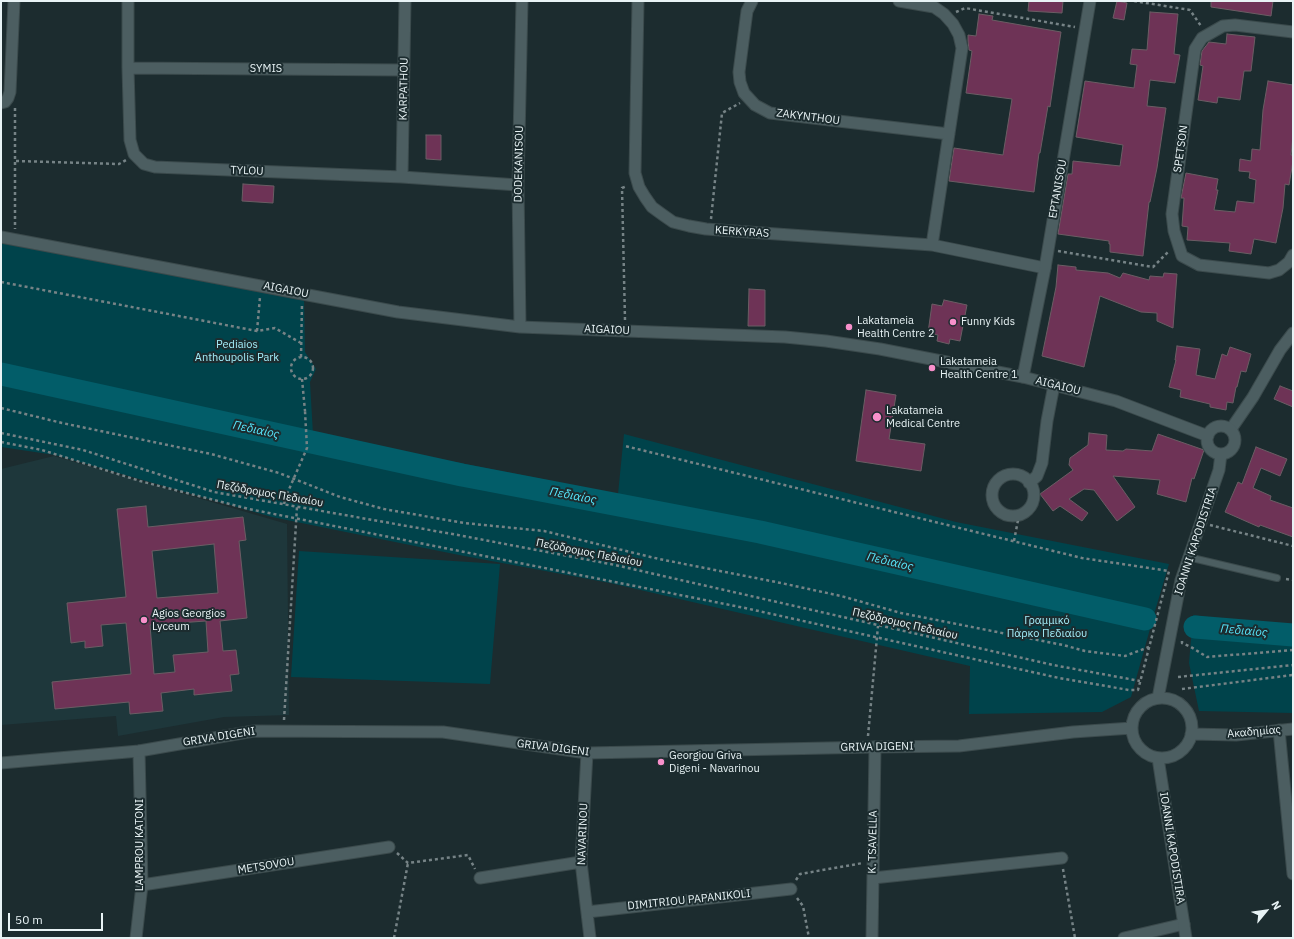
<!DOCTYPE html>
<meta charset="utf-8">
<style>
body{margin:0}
#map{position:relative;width:1294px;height:939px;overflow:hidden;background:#1c2c2f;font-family:"IBM Plex Sans",sans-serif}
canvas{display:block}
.frame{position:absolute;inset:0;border:2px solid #e8f3f5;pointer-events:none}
.north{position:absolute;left:1246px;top:891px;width:40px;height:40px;-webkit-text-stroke:3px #1c2c2f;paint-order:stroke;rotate:61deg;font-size:11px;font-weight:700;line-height:16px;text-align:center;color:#e8f3f5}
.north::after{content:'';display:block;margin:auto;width:14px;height:18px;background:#e8f3f5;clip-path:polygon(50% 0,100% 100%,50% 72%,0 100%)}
.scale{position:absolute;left:8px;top:913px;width:95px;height:18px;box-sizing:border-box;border:2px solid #e8f3f5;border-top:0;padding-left:5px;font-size:12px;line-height:14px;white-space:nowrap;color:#e8f3f5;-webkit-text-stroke:3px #1c2c2f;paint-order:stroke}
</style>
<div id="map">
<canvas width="1294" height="939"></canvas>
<div class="frame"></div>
<div class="north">N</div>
<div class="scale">50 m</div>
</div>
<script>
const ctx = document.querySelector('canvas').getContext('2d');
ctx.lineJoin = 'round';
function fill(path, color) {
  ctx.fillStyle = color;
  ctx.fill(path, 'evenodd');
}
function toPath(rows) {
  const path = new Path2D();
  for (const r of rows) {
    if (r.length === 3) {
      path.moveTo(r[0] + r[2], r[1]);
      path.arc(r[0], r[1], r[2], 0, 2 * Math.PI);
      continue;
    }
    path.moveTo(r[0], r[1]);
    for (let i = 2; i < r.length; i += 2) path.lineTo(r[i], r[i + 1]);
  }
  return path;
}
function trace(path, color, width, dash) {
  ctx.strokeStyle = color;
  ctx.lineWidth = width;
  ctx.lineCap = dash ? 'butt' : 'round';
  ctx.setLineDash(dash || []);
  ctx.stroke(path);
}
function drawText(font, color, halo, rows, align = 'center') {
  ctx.font = font + ' "IBM Plex Sans",sans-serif';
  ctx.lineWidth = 4;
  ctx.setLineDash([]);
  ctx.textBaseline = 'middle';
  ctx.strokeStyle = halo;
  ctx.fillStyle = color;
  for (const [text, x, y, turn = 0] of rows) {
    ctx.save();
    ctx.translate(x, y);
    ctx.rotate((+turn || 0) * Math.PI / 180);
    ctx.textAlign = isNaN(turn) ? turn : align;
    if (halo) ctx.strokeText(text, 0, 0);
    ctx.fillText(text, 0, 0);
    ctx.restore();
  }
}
fill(toPath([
 [54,456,287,524,289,715,224,717,118,736,116,716,1,725,1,469]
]), '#1e373b');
fill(toPath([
 [1,243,304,296,305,352,316,369,310,382,313,434,618,494,624,434,956,522,1169,564,1155,611,1131,697,1102,712,969,714,970,666,610,583,459,555,272,517,55,455,1,447],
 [299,551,500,564,490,684,291,677],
 [1193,615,1293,628,1293,713,1199,711,1189,663]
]), '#00434b');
trace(toPath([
 [1,374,462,475,760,532,1145,619],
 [1195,627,1293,635]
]), '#025d69', 23);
const building = toPath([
 [1029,1,1063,1,1062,13,1028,11,1029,1],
 [1117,1,1127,3,1124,20,1113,18,1117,1],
 [1211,1,1273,1,1271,16,1211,7,1211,1],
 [1150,12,1178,14,1174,54,1180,55,1175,83,1150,80,1147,106,1166,108,1157,168,1150,202,1149,202,1143,256,1110,252,1110,244,1109,244,1109,241,1058,234,1068,174,1072,174,1073,161,1120,166,1123,145,1076,137,1085,81,1134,88,1137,65,1130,64,1132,49,1147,50,1150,12],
 [979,14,993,16,992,20,1061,32,1050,107,1048,106,1040,153,1039,153,1034,192,949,181,954,148,1003,155,1012,99,966,93,972,51,969,50,968,41,968,35,976,36,979,14],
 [1227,34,1255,37,1251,71,1244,71,1240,100,1218,97,1217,103,1198,100,1203,66,1200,65,1202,51,1209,42,1226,44,1227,34],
 [1268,81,1293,85,1293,136,1291,155,1293,155,1293,161,1289,185,1285,184,1283,208,1276,243,1254,239,1251,254,1229,251,1230,243,1187,240,1188,227,1182,226,1184,198,1181,198,1186,173,1218,179,1216,190,1218,190,1214,210,1235,212,1237,201,1254,203,1256,180,1249,178,1250,172,1239,171,1240,159,1251,161,1252,149,1260,150,1263,110,1268,81],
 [426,135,441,135,441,160,426,159,426,135],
 [243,184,274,186,273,203,242,201,243,184],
 [1058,265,1076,267,1076,270,1108,273,1120,278,1123,273,1149,280,1150,276,1163,277,1164,273,1177,274,1173,328,1157,321,1157,313,1141,312,1100,296,1084,367,1042,356,1056,287,1058,265],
 [749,289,765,290,765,326,748,326,749,289],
 [944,300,967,305,960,341,950,339,949,344,937,341,938,335,928,333,932,304,942,306,944,300],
 [1177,346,1200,349,1196,375,1215,379,1222,354,1227,356,1230,347,1251,354,1246,372,1241,371,1237,387,1236,387,1233,403,1227,402,1226,410,1210,407,1210,404,1180,397,1181,390,1169,387,1176,360,1175,360,1177,346],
 [1280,386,1293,391,1293,407,1274,399,1280,386],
 [866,390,896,395,889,439,925,444,921,471,856,461,866,390],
 [1089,433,1107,435,1106,450,1123,451,1126,449,1152,451,1158,434,1204,450,1194,479,1192,478,1186,502,1157,494,1160,480,1113,476,1135,507,1117,521,1094,490,1084,489,1069,499,1088,513,1082,521,1060,506,1053,511,1040,494,1073,470,1069,465,1070,458,1088,445,1089,433],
 [1256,447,1287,459,1280,476,1261,468,1253,488,1271,496,1270,500,1293,508,1293,537,1260,525,1259,527,1225,512,1238,482,1242,484,1256,447],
 [146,506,148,527,243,517,246,540,239,541,247,618,220,621,223,651,236,650,239,674,230,675,232,691,194,695,194,689,161,693,163,711,130,714,129,702,55,709,52,682,131,674,126,623,101,625,103,646,85,648,85,641,71,643,67,603,126,597,117,509,146,506],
 [214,544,218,593,157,598,152,551,214,544],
 [206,621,208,652,173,655,175,672,154,674,150,625,206,621]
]);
fill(building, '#6e3356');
trace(building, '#6b5d64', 1);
const service = toPath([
 [1188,557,1277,578]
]);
const minor = toPath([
 [128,1,128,68,130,140,134,154,144,164,155,167,402,177,518,185],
 [638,1,635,173,639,187,645,197,652,207,663,215,673,222,689,226,706,229,932,245,1045,268],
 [752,1,747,11,739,72,740,82,744,93,755,105,770,113,949,134],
 [899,1,934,7,944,14,953,24,959,35,962,48,932,245],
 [1293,32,1235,25,1223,26,1202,38,1195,49,1172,214,1174,231,1182,256,1199,265,1269,273,1279,270,1289,262,1293,255],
 [128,68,404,70],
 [1,103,5,102,8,98,10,92,14,1],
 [402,177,405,1],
 [1,237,398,312,520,327,785,337,826,341,880,349,1023,377],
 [520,327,518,185,522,1],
 [1231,429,1253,397,1280,350,1293,333],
 [1013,495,21],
 [1029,483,1037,476,1042,463,1047,421,1054,385],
 [1279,730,1293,874],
 [587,753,581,862,590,938],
 [480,878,581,862],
 [873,878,1062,858],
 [142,885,389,847],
 [587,912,791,889],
 [136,938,142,885,139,751],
 [872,938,875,747],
 [1124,938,1184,924]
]);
const tertiary = toPath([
 [1090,1,1045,268,1023,377,1116,401,1208,436],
 [1221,440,14],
 [1158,698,1181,580,1219,470,1221,454],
 [1162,728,30],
 [1191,734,1236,735,1293,729],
 [1158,758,1186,938],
 [1,763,139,751,254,731,443,732,587,753,875,747,959,746,1073,732,1132,728]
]);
trace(service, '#3b4a4c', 8);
trace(minor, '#3b4a4c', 13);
trace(tertiary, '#3b4a4c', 13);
trace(toPath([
 [1134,1,1190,10,1201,26],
 [956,12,965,8,1075,27],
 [15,108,15,229],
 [16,161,119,164,126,160],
 [711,219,722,113,740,103],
 [1058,251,1153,267,1169,251],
 [1,282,257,331,275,328,301,343],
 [625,320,622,188,627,186],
 [257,331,260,297],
 [301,357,302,304],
 [302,368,11],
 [302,379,305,411],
 [1,408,62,423,211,454,279,473,340,497,384,509,464,523,544,531,659,559,781,583,841,596,901,613,1063,645,1085,651,1125,656,1149,647],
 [1,433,83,450,214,492,458,535,615,565,1053,665,1140,681],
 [1,442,42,450,140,481,249,509,745,608,1059,678,1129,690,1138,690,1169,571,1082,558,625,446],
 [284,504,287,494],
 [1210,525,1293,546],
 [1014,541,1019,515],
 [1286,579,1293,580],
 [1182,641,1182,643,1191,647,1207,657,1293,650],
 [1178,677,1293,665],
 [1182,689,1293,675],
 [284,720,297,507],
 [868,736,878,626],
 [397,853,408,863,468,855,475,869],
 [1063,869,1075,938],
 [796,880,800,874,863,863],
 [797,898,803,906,809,938],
 [394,938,408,863]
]), '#768386', 2.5, [3, 3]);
trace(service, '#4c5e61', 6);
trace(minor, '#4c5e61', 11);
trace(tertiary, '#4c5e61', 11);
trace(toPath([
 [287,494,307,448,305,411]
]), '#768386', 2.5, [3, 3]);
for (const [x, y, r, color] of [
 [953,322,4,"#f890cb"],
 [849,327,4,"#f890cb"],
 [932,368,4,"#f890cb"],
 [877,417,5,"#f890cb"],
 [144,620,4,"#f890cb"],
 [661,762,4,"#f890cb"]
]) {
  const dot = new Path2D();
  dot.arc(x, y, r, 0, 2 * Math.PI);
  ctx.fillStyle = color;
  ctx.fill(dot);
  trace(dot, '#1c2c2f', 1.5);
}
drawText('11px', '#e8f3f5', '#1c2c2f', [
 ["SYMIS",266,69],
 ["KARPATHOU",404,89,-89],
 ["ZAKYNTHOU",808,117,7],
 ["SPETSON",1181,149,-82],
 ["DODEKANISOU",519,164,-89],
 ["TYLOU",247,171,2],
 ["EPTANISOU",1058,189,-80],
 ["KERKYRAS",742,232,4],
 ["AIGAIOU",286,290,11],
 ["AIGAIOU",607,330,2],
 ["AIGAIOU",1058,386,14],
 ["Πεζόδρομος Πεδιαίου",270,494,10],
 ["IOANNI KAPODISTRIA",1196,541,-72],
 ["Πεζόδρομος Πεδιαίου",589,553,11],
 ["Πεζόδρομος Πεδιαίου",905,624,13],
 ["Ακαδημίας",1254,732,-5],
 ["GRIVA DIGENI",219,737,-9],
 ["GRIVA DIGENI",877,747,-1],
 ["GRIVA DIGENI",553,748,7],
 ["NAVARINOU",583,834,-88],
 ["K. TSAVELLA",873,842,-89],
 ["LAMPROU KATONI",140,845,-90],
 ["IOANNI KAPODISTIRA",1172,848,81],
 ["METSOVOU",266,866,-9],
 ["DIMITRIOU PAPANIKOLI",689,900,-6]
]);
drawText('11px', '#e8f3f5', '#1c2c2f', [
 ["Lakatameia",857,321],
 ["Health Centre 2",857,334],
 ["Funny Kids",961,322],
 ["Lakatameia",940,362],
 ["Health Centre 1",940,375],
 ["Lakatameia",886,411],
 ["Medical Centre",886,424],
 ["Agios Georgios",152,614],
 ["Lyceum",152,627],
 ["Georgiou Griva",669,756],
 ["Digeni - Navarinou",669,769]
], 'left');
drawText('11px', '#a3edf9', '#1c2c2f', [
 ["Pediaios",237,345],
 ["Anthoupolis Park",237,358],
 ["Γραμμικό",1047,621],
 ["Πάρκο Πεδιαίου",1047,634]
]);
drawText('italic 12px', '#57e7fd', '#1c2c2f', [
 ["Πεδιαίος",256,430,12],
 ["Πεδιαίος",573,496,11],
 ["Πεδιαίος",890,562,13],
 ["Πεδιαίος",1244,631,5]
]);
</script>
